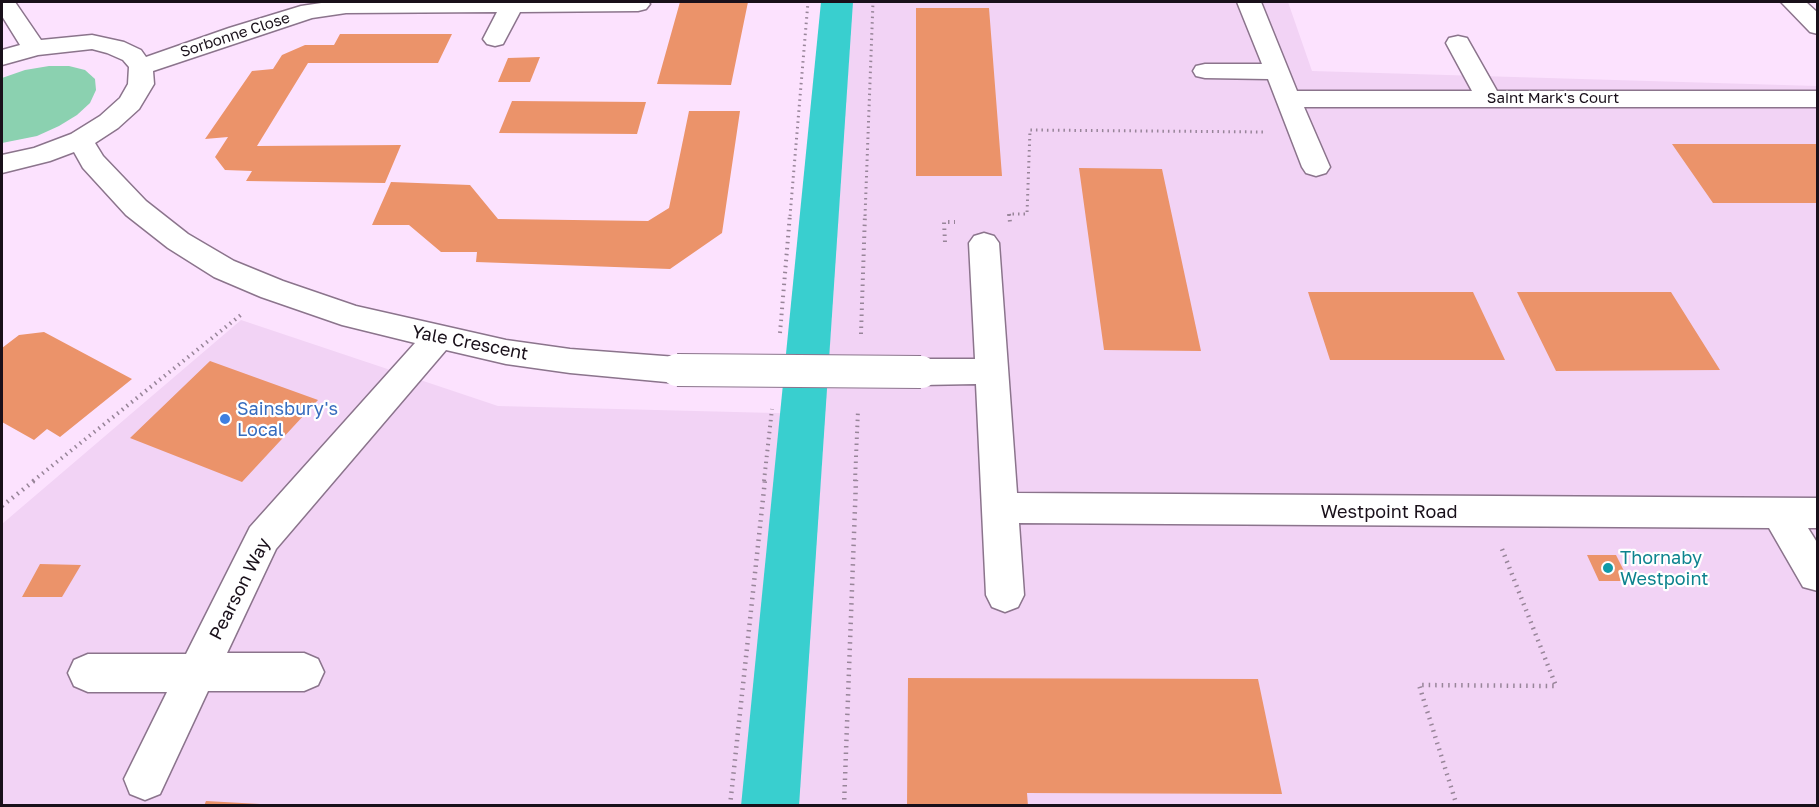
<!DOCTYPE html>
<style>
body{margin:0}
#map{position:relative;width:1819px;height:807px;overflow:hidden;background:#fce2fe;font-family:"Golos Text",sans-serif}
canvas{display:block}
.frame{position:absolute;inset:0;border:3px solid #19101a;pointer-events:none}
</style>
<div id="map">
<canvas width="1819" height="807"></canvas>
<div class="frame"></div>
</div>
<script>
const ctx = document.querySelector('canvas').getContext('2d');
ctx.lineJoin = 'round';
function fill(path, color) {
  ctx.fillStyle = color;
  ctx.fill(path, 'evenodd');
}
function toPath(rows) {
  const path = new Path2D();
  for (const r of rows) {
    path.moveTo(r[0], r[1]);
    for (let i = 2; i < r.length; i += 2) path.lineTo(r[i], r[i + 1]);
  }
  return path;
}
function trace(path, color, width, dash) {
  ctx.strokeStyle = color;
  ctx.lineWidth = width;
  ctx.lineCap = dash ? 'butt' : 'round';
  ctx.setLineDash(dash || []);
  ctx.stroke(path);
}
function drawText(font, color, halo, rows, align = 'center') {
  ctx.font = font + ' "Golos Text",sans-serif';
  ctx.lineWidth = 4.5;
  ctx.setLineDash([]);
  ctx.textBaseline = 'middle';
  ctx.strokeStyle = halo;
  ctx.fillStyle = color;
  for (const [text, x, y, turn = 0] of rows) {
    ctx.save();
    ctx.translate(x, y);
    ctx.rotate((+turn || 0) * Math.PI / 180);
    ctx.textAlign = isNaN(turn) ? turn : align;
    if (halo) ctx.strokeText(text, 0, 0);
    ctx.fillText(text, 0, 0);
    ctx.restore();
  }
}
fill(toPath([
 [843,2,1288,2,1312,71,1817,86,1817,805,2,806,2,524,241,320,498,406,814,414,838,95]
]), '#f2d3f5');
fill(toPath([
 [49,66,69,66,85,70,95,79,96,90,90,103,77,115,59,126,37,136,2,143,2,78,25,70]
]), '#8bd1b0');
fill(toPath([
 [821,2,853,2,799,806,741,806,821,2]
]), '#39cfcf');
fill(toPath([
 [680,2,748,2,731,85,657,84],
 [916,8,989,8,1002,176,916,176],
 [340,34,452,34,438,63,308,63,257,146,401,145,385,183,246,181,252,171,225,170,215,157,228,137,205,139,252,71,273,69,282,55,305,45,334,45],
 [540,57,530,82,498,82,508,58],
 [512,101,646,102,637,134,499,133],
 [689,111,740,111,722,233,670,269,476,262,477,252,441,252,409,225,372,225,391,182,470,185,498,219,648,221,669,208],
 [1672,144,1818,144,1818,203,1713,203],
 [1079,168,1162,169,1201,351,1104,350],
 [1308,292,1473,292,1505,360,1330,360],
 [1517,292,1671,292,1720,370,1556,371],
 [44,332,132,379,60,437,47,429,34,440,2,422,2,348,19,335],
 [210,361,318,400,242,482,130,438],
 [1587,555,1616,555,1629,581,1599,581],
 [40,564,81,565,62,597,22,597],
 [908,678,1258,679,1282,794,1027,793,1028,806,907,806],
 [206,801,260,804,260,806,204,806]
]), '#eb936a');
const minor = toPath([
 [2,2,15,2,41,40,92,35,124,42,141,50,146,57,229,28,301,6,328,2,648,2,650,4,646,9,638,11,520,12,503,44,495,46,487,44,483,39,497,12,346,13,312,18,153,71,154,84,139,109,118,128,95,143,103,156,146,201,188,234,234,261,283,281,356,306,506,340,570,349,677,357,688,361,693,370,688,379,677,383,570,373,506,364,446,350,276,549,227,653,304,653,318,659,324,672,318,685,304,691,208,691,160,794,145,800,130,794,124,779,167,692,88,692,74,686,68,673,74,660,88,654,186,654,250,527,415,343,342,325,261,297,214,277,168,248,126,215,83,168,74,152,50,161,2,173,2,155,34,148,71,134,100,116,120,98,128,84,129,67,123,60,107,53,92,49,38,55,2,65,2,50,20,45,2,16,2,2],
 [1237,2,1261,2,1297,91,1472,91,1446,43,1449,38,1458,36,1467,38,1497,91,1818,91,1818,107,1304,107,1330,167,1326,173,1316,176,1306,173,1302,167,1268,79,1205,78,1196,76,1193,71,1196,66,1205,64,1262,64,1237,2],
 [1781,2,1806,2,1818,13,1818,34,1810,32,1781,2],
 [984,233,994,236,999,243,1017,493,1818,498,1818,528,1808,528,1818,544,1818,591,1803,587,1769,528,1019,523,1024,595,1018,607,1005,612,992,607,986,595,976,384,921,385,910,381,905,372,910,363,921,359,975,359,969,243,974,236,984,233]
]);
trace(minor, '#8b748c', 3);
trace(toPath([
 [790,216,808,2],
 [865,216,873,2],
 [1009,216,1009,214,1027,214,1030,130,1265,132]
]), '#988599', 3, [1.5, 4]);
trace(toPath([
 [1009,214,1010,222],
 [945,242,944,222,955,222],
 [780,333,790,214],
 [861,334,865,214],
 [33,481,242,314],
 [764,481,772,409],
 [855,481,858,410]
]), '#988599', 4, [1.5, 4.5]);
trace(toPath([
 [2,506,35,480],
 [730,806,765,480],
 [844,806,856,480],
 [1457,806,1419,685,1556,686,1502,549]
]), '#988599', 4.5, [1.5, 5]);
fill(minor, '#fff');
const minorBridge = toPath([
 [677,370,921,372]
]);
trace(minorBridge, '#8b748c', 34, []);
trace(minorBridge, '#fff', 32);
for (const [x, y, r, color] of [
 [225,419,6,"#3f7fe0"],
 [1608,568,6,"#0f9aa8"]
]) {
  const dot = new Path2D();
  dot.arc(x, y, r, 0, 2 * Math.PI);
  ctx.fillStyle = color;
  ctx.fill(dot);
  trace(dot, '#fff', 2);
}
drawText('15px', '#19101a', '#fff', [
 ["Sorbonne Close",235,35,-18],
 ["Saint Mark's Court",1553,98]
]);
drawText('18px', '#19101a', '#fff', [
 ["Yale Crescent",470,343,11],
 ["Westpoint Road",1389,512],
 ["Pearson Way",240,589,-63]
]);
drawText('18px', '#366cbe', '#fff', [
 ["Sainsbury's",237,409],
 ["Local",237,430]
], 'left');
drawText('18px', '#0d838f', '#fff', [
 ["Thornaby",1620,558],
 ["Westpoint",1620,579]
], 'left');
</script>
